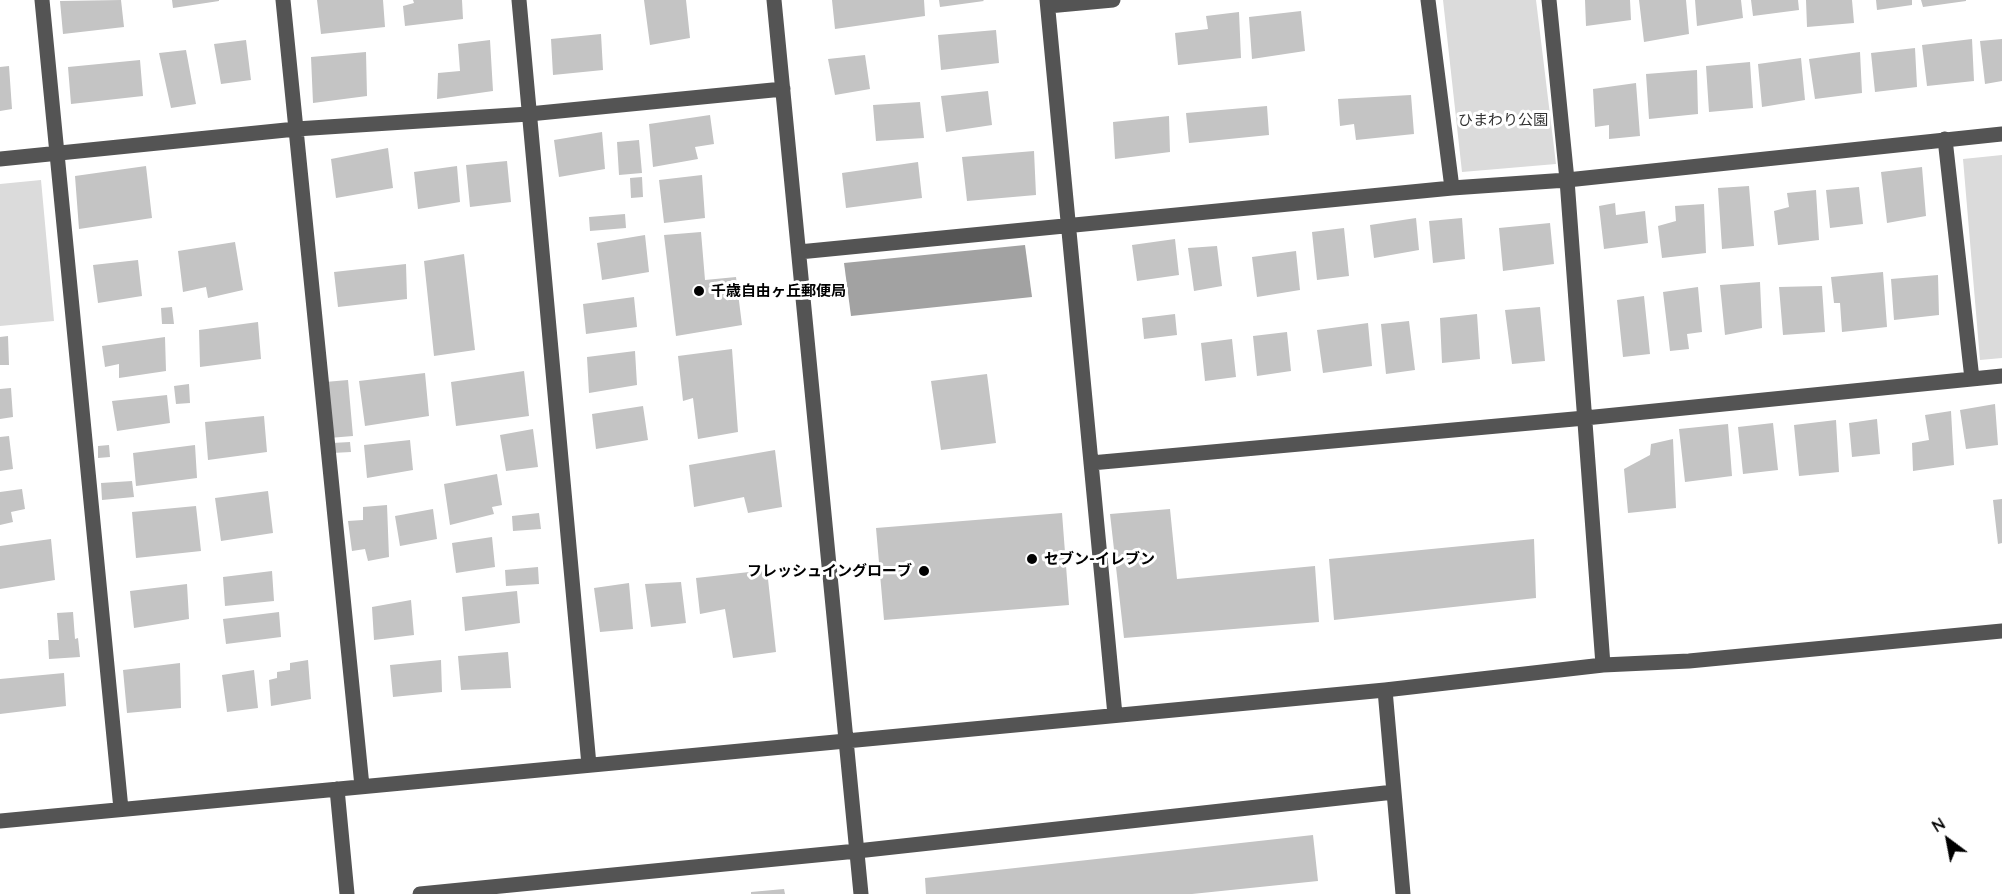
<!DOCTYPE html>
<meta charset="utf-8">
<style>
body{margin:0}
#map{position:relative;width:2002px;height:894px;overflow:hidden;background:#fff;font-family:Quicksand,sans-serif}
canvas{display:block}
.north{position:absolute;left:1918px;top:810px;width:60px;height:60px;-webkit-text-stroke:4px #fff;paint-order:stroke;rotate:328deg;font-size:16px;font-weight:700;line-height:24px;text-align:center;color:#000}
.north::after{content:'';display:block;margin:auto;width:21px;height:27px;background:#000;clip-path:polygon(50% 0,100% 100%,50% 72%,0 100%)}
</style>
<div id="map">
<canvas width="2002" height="894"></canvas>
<div class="north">N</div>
</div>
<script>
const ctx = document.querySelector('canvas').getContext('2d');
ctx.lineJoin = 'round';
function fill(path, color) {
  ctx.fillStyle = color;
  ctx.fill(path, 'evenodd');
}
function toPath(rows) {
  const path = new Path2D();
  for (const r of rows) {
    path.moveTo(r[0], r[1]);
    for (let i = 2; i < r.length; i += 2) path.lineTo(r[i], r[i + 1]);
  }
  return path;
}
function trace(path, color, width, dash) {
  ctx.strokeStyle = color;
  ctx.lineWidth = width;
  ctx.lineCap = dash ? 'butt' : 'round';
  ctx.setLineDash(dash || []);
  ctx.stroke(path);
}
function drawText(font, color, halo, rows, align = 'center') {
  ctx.font = font + ' Quicksand,"Noto Sans JP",sans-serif';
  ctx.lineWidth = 6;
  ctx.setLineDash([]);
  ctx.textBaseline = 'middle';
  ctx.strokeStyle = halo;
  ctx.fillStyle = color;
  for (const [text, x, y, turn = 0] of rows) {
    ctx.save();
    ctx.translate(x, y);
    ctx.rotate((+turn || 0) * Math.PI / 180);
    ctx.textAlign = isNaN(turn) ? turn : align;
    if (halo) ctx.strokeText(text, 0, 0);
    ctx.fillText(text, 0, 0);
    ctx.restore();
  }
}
fill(toPath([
 [1443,0,1536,0,1556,164,1462,172],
 [2002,155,2002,358,1980,360,1963,159],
 [41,180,54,321,0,326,0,184]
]), '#dbdbdb');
fill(toPath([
 [1025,245,1032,297,851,316,844,263]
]), '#a2a2a2');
fill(toPath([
 [121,0,124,27,63,34,60,1],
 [172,0,219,0,219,1,173,8],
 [317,0,383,0,385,27,321,34],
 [413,0,462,0,463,19,405,26,403,6,414,3],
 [644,0,686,0,690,38,650,45],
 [832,0,924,0,925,16,835,29],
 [939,0,983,0,984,1,940,7],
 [1585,0,1630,0,1631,20,1586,26],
 [1639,0,1686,0,1689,34,1644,42],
 [1695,0,1741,0,1743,18,1697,26],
 [1751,0,1798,0,1799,10,1753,16],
 [1806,0,1852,0,1854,23,1807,27],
 [1876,0,1912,0,1912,5,1877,10],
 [1921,0,1966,0,1966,1,1923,7],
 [1301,11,1305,51,1252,59,1249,17],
 [1239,12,1241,58,1178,65,1175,33,1208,29,1206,16],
 [996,30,999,63,941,70,938,35],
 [601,34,603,70,553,75,551,39],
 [1972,39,1974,81,1927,86,1922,45],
 [2002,39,2002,81,1985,84,1980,41],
 [246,40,251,80,221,84,214,44],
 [490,40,493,91,437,99,438,73,460,71,458,44],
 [1915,48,1917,87,1875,92,1871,53],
 [186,50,196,104,171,108,159,53],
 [366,52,367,96,313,103,311,57],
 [1860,52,1862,93,1815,99,1809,59],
 [865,55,870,89,835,95,828,59],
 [1801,58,1805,100,1762,107,1758,64],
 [140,60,143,96,71,104,68,67],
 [1750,62,1753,108,1709,112,1706,66],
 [9,66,12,109,0,111,0,67],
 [1697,70,1698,114,1649,119,1646,74],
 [1636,83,1640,136,1609,139,1609,125,1595,127,1593,89],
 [988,91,992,125,946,132,941,96],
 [1411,95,1414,134,1356,140,1354,124,1340,126,1338,99],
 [920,102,924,138,876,141,873,105],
 [1267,106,1269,135,1189,143,1186,113],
 [710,115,714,144,695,147,698,159,653,167,649,124],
 [1169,116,1170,152,1115,159,1113,122],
 [602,132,605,169,559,177,554,140],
 [639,140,642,173,619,175,617,142],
 [388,148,393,188,336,198,331,159],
 [1034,151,1036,195,967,201,962,157],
 [507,161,511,202,470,207,466,165],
 [918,162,922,198,846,208,842,173],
 [146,166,152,218,79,229,75,176],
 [457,166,460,202,418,209,414,172],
 [1922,167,1926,216,1887,223,1881,172],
 [702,175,705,218,664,223,659,180],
 [642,177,643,197,631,198,630,178],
 [1749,186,1754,246,1722,249,1718,188],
 [1859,187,1863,224,1830,228,1826,190],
 [1816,190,1819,240,1778,245,1774,211,1789,207,1787,193],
 [1615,203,1616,215,1645,211,1648,243,1604,249,1599,206],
 [1704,204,1706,253,1662,258,1658,226,1676,221,1675,206],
 [625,214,626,228,590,231,589,217],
 [1416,218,1419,250,1374,258,1370,225],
 [1462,218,1465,259,1433,263,1429,221],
 [1550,223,1554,264,1503,271,1499,228],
 [1344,228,1349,276,1317,280,1312,232],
 [701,232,705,280,736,277,742,325,676,336,664,235],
 [645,235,649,272,602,280,597,243],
 [1175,239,1179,275,1137,281,1132,245],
 [235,242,243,290,208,298,206,287,183,292,178,251],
 [1217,246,1222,286,1194,291,1188,248],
 [1296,251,1300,290,1257,297,1252,257],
 [464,254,475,350,434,356,424,261],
 [138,260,142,296,98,303,93,265],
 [406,264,407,299,338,307,334,272],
 [1883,272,1887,327,1842,332,1840,303,1834,303,1831,277],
 [1938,275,1939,315,1894,320,1891,279],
 [1760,282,1762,328,1725,335,1720,285],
 [1822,286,1825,332,1783,335,1779,287],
 [1698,287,1702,332,1687,334,1689,349,1670,351,1663,292],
 [1644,296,1650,354,1623,357,1617,300],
 [634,297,637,327,586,334,583,304],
 [172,307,174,324,162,324,161,308],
 [1540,307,1545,361,1512,364,1505,310],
 [1175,314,1177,335,1144,339,1142,318],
 [1477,314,1480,359,1442,363,1440,318],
 [1409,321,1415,370,1386,374,1381,324],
 [258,322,261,359,200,367,199,330],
 [1368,323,1372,366,1323,373,1317,330],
 [1287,332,1291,371,1257,376,1253,336],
 [8,336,9,365,0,365,0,337],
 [165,337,166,371,119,378,119,364,105,367,102,346],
 [1232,339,1236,377,1205,381,1201,343],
 [732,349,738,432,698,439,693,398,683,401,678,356],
 [635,351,637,385,589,393,587,357],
 [524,371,529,416,456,426,451,382],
 [425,373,429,416,365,426,359,381],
 [987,374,996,443,941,450,931,381],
 [348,380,353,436,329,438,325,382],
 [189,384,190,403,176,404,174,386],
 [11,388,13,417,0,419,0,389],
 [167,395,170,423,117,431,112,401],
 [1995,404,1998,445,1966,449,1960,410],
 [643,406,648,440,596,449,592,414],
 [1951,411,1954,465,1913,471,1912,443,1929,440,1925,415],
 [264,416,267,452,208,460,205,422],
 [1877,419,1880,454,1852,457,1849,423],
 [1836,420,1839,472,1799,476,1794,425],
 [1773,423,1778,470,1743,474,1738,427],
 [1728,424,1732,476,1685,482,1679,429],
 [533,429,538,467,506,471,500,435],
 [9,436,13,469,0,471,0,437],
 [1673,439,1676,508,1628,513,1624,469,1650,455,1651,444],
 [410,440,413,470,367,478,364,445],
 [350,442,351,452,332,453,332,443],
 [109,445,110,457,98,458,98,446],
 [195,445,197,478,136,486,133,453],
 [775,450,782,507,748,513,744,497,694,507,689,465],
 [497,474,502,505,492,507,494,514,450,525,444,484],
 [132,481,134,497,102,500,101,483],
 [22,489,25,509,11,512,13,522,0,525,0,492],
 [268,491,273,533,221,541,215,498],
 [2002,499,2002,543,1998,544,1993,500],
 [387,505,389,557,368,561,365,549,352,551,348,521,363,520,363,507],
 [196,506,201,551,136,558,132,512],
 [433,509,437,539,400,546,395,516],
 [1170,509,1177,579,1315,566,1319,622,1124,638,1110,514],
 [539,513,541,529,513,531,512,516],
 [1062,513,1069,605,884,620,876,528],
 [492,537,495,567,456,573,452,543],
 [51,539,55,580,0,589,0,546],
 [1534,539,1536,598,1334,620,1329,559],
 [538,567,539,584,506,586,505,570],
 [767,570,776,652,733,658,725,609,700,614,696,578],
 [272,571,274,601,225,606,223,577],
 [681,582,686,623,651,627,645,584],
 [629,583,633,629,600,632,594,588],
 [187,584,189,619,134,628,130,591],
 [517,591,520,623,465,631,462,597],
 [411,600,414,635,374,640,372,607],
 [73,612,75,639,78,638,80,657,49,659,48,640,59,640,57,613],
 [279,612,281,637,226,644,223,619],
 [508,652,511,688,461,690,458,656],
 [308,660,311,699,271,706,269,680,277,678,277,672,290,670,290,663],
 [441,660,442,692,393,697,390,665],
 [180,663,181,708,127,713,123,670],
 [254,670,258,708,227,712,222,675],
 [64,673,66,706,0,714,0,679],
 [1313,835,1318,881,1192,894,926,894,925,878],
 [784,889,785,894,751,894,751,892]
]), '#c4c4c4');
trace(toPath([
 [42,0,121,809],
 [283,0,362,786],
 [519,0,589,765],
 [774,0,861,894],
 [1047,0,1115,715],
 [1428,0,1452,188],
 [1549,0,1567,180,1603,665],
 [1048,6,1113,0],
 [1945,139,1972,379],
 [0,159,296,129,529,114,783,89],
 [799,252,1452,188,1567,180,2002,134],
 [1091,463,1585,418,2002,376],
 [1385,690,1403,894],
 [337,789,347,894],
 [0,821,1385,690,1603,665,1689,661,2002,631],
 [420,894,857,851,1394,792]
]), '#545454', 15);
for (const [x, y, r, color] of [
 [699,291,6,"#000"],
 [1032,559,6,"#000"],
 [924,571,6,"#000"]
]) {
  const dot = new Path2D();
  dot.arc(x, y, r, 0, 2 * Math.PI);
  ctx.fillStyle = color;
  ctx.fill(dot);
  trace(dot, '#fff', 2);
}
drawText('15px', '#323232', '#fff', [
 ["ひまわり公園",1503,120]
]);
drawText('bold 15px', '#000', '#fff', [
 ["千歳自由ヶ丘郵便局",711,291],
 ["セブン-イレブン",1044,559],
 ["フレッシュイングローブ",912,571,"right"]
], 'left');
</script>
